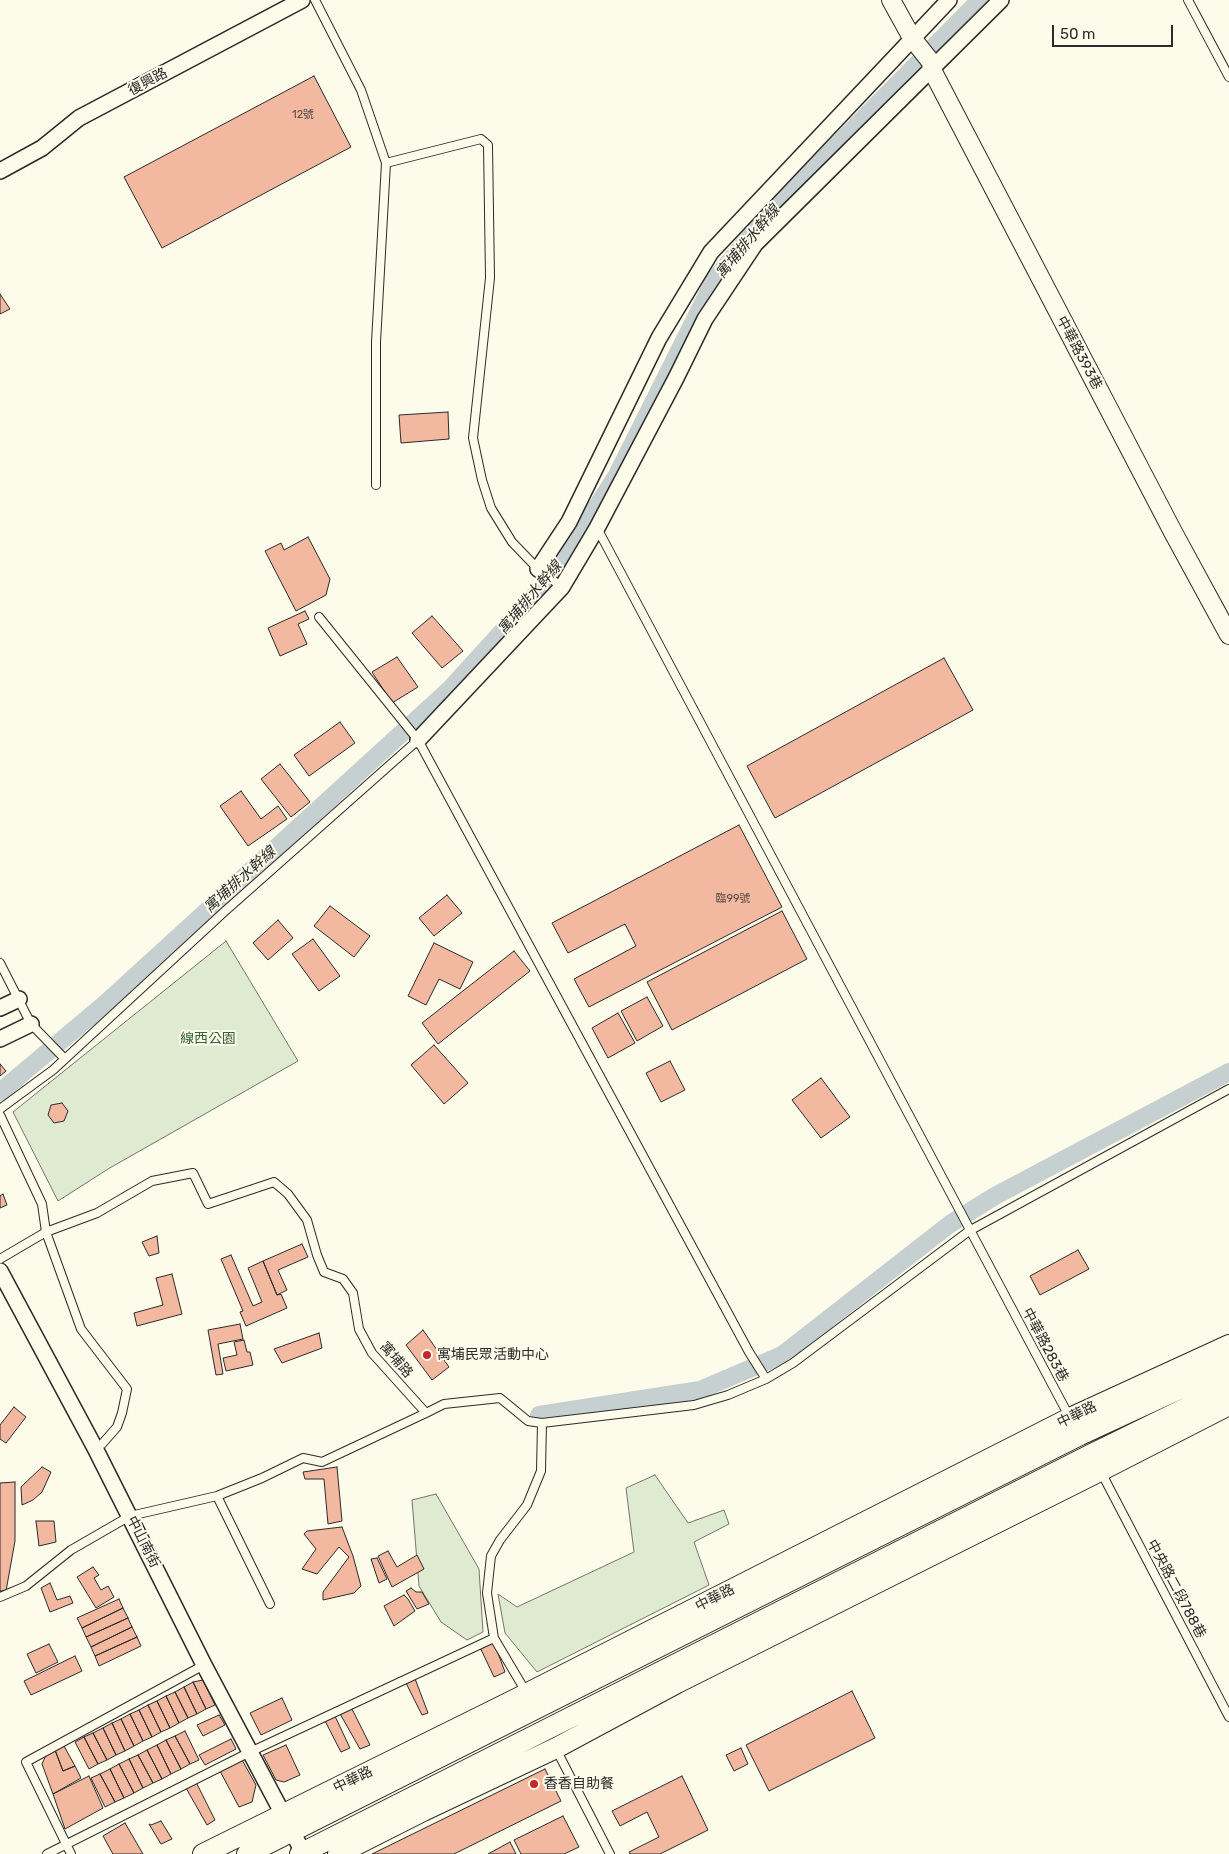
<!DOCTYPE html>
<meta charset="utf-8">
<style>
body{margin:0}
#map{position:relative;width:1229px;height:1854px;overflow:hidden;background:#fdfbea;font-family:Rubik,sans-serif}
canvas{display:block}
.scale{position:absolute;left:1052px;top:25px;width:121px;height:22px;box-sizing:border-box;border:2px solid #2b2b2b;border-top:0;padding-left:6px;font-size:15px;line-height:18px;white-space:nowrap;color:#2b2b2b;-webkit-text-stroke:4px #fdfbea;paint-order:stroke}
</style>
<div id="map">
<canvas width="1229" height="1854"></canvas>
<div class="scale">50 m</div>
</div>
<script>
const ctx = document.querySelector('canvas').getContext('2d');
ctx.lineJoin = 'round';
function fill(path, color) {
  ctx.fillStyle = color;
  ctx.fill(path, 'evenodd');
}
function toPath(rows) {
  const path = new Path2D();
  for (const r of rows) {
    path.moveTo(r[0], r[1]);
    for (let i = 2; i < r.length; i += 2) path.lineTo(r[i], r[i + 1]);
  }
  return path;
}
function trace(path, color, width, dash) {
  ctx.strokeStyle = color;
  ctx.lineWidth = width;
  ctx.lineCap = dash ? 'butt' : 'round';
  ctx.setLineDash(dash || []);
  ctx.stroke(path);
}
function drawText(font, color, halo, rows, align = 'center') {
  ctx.font = font + ' Rubik,"Noto Sans TC",sans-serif';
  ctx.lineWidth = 4;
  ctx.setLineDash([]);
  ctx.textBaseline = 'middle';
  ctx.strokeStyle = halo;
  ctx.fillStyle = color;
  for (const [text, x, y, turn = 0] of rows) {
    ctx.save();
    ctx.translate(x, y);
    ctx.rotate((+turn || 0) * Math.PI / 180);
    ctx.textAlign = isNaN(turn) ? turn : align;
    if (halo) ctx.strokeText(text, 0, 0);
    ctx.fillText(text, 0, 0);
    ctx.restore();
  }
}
const green = toPath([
 [226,941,298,1061,108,1169,58,1201,13,1112,226,941],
 [655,1475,688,1523,724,1510,729,1524,694,1542,709,1585,537,1672,505,1633,498,1594,517,1607,634,1552,626,1488,655,1475],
 [436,1494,479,1569,483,1632,467,1640,441,1622,419,1586,412,1500,436,1494]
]);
fill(green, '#deebd1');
trace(green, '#74746e', 1);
trace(toPath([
 [0,1092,106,1003,449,690,550,579,617,475,715,279,769,214,980,0],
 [539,1415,700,1390,782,1355,950,1224,995,1196,1229,1072]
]), '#c7d0d0', 18);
const building = toPath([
 [314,76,351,147,162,248,124,177,314,76],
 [0,294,10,309,0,314,0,294],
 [448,412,449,439,401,443,399,415,448,412],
 [308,537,330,579,326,595,296,611,265,551,281,543,284,550,308,537],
 [305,611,309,619,298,624,307,644,280,656,268,628,305,611],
 [432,616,463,651,442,668,412,633,432,616],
 [397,657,418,687,392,703,372,672,397,657],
 [944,658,973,710,775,818,747,766,944,658],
 [340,722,355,743,309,776,294,755,340,722],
 [280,764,310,802,291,817,261,779,280,764],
 [241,791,261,819,278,806,287,819,248,846,220,806,241,791],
 [739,825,782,907,589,1007,574,979,636,946,625,924,568,953,552,923,739,825],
 [447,895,462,913,434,936,419,918,447,895],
 [330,906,370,936,354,957,314,926,330,906],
 [782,911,807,959,672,1030,647,982,782,911],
 [278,920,293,938,268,960,253,943,278,920],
 [313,939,340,976,319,991,292,954,313,939],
 [434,943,473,962,460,989,439,979,426,1005,408,996,434,943],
 [514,951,530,971,438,1044,422,1023,514,951],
 [647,997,663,1026,637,1041,621,1011,647,997],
 [618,1013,635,1043,608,1058,592,1028,618,1013],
 [434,1045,468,1083,444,1104,411,1065,434,1045],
 [670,1061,685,1090,661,1102,646,1073,670,1061],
 [0,1064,6,1071,0,1076,0,1064],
 [821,1078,850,1117,821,1138,792,1100,821,1078],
 [62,1103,68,1111,64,1121,54,1123,48,1115,51,1105,62,1103],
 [3,1194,7,1205,0,1208,0,1196,3,1194],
 [157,1236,159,1253,149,1256,142,1242,157,1236],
 [302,1244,308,1257,278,1270,287,1290,277,1295,263,1261,302,1244],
 [1078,1250,1089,1269,1040,1295,1030,1276,1078,1250],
 [231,1255,253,1306,262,1302,248,1268,263,1261,277,1295,281,1294,287,1308,246,1326,240,1312,243,1311,221,1259,231,1255],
 [172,1274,182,1314,137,1326,134,1313,163,1305,156,1278,172,1274],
 [240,1324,243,1339,218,1344,223,1374,216,1375,208,1330,240,1324],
 [423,1330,449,1367,432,1380,406,1345,423,1330],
 [319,1333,322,1348,282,1363,274,1349,319,1333],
 [244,1340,247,1352,250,1352,253,1365,226,1371,223,1358,237,1355,234,1342,244,1340],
 [14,1407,26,1417,6,1443,0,1439,0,1425,14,1407],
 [42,1467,51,1472,42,1492,33,1500,22,1505,21,1487,42,1467],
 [337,1467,342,1521,328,1524,324,1479,305,1479,303,1472,337,1467],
 [15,1482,15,1541,6,1591,0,1591,0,1483,15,1482],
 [36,1521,54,1521,56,1542,39,1546,36,1521],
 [342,1527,353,1556,361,1586,354,1593,323,1600,323,1592,349,1557,339,1547,317,1574,302,1569,316,1549,304,1534,307,1531,342,1527],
 [388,1551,397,1567,417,1555,424,1569,392,1587,378,1556,388,1551],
 [377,1558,387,1579,379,1583,371,1559,377,1558],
 [93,1567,99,1575,94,1578,101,1590,108,1586,114,1597,96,1608,77,1577,93,1567],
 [50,1583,57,1600,70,1596,73,1603,50,1612,41,1588,50,1583],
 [411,1588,416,1592,422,1592,429,1604,417,1609,406,1591,411,1588],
 [404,1595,408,1599,415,1611,394,1626,384,1606,404,1595],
 [119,1599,123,1608,82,1628,77,1618,119,1599],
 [123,1608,128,1618,86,1637,82,1628,123,1608],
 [128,1618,132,1627,91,1647,86,1637,128,1618],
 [132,1627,137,1637,95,1656,91,1647,132,1627],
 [137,1637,141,1646,99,1666,95,1656,137,1637],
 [492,1637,505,1672,494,1677,478,1643,492,1637],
 [49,1644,58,1662,36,1673,27,1654,49,1644],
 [75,1656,82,1671,31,1695,24,1681,75,1656],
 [414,1676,428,1713,422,1715,406,1683,414,1676],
 [203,1680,215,1705,206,1709,193,1682,203,1680],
 [193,1682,206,1709,197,1714,184,1687,193,1682],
 [184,1687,197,1714,188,1718,175,1692,184,1687],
 [852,1691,875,1738,769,1791,746,1745,852,1691],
 [175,1692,188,1718,179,1723,166,1696,175,1692],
 [166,1696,179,1723,170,1728,157,1701,166,1696],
 [282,1698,292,1720,261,1735,250,1713,282,1698],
 [157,1701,170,1728,161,1732,148,1705,157,1701],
 [148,1705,161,1732,152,1737,139,1710,148,1705],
 [351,1707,370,1745,360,1749,339,1712,351,1707],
 [139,1710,152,1737,143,1741,130,1714,139,1710],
 [130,1714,143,1741,134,1746,121,1719,130,1714],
 [334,1714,350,1748,341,1752,324,1719,334,1714],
 [219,1715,225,1725,203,1736,197,1725,219,1715],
 [121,1719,134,1746,125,1751,112,1723,121,1719],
 [112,1723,125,1751,116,1755,103,1728,112,1723],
 [103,1728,116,1755,107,1760,93,1733,103,1728],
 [185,1731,199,1760,190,1764,175,1736,185,1731],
 [93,1733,107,1760,98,1764,84,1737,93,1733],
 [175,1736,190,1764,181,1769,166,1740,175,1736],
 [84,1737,98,1764,89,1769,75,1742,84,1737],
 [231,1739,236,1749,205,1765,199,1755,231,1739],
 [166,1740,181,1769,171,1774,157,1745,166,1740],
 [157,1745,171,1774,162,1779,147,1750,157,1745],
 [286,1745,300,1775,284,1782,276,1780,263,1755,286,1745],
 [64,1746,75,1766,63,1771,55,1750,64,1746],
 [741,1748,748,1764,734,1771,726,1755,741,1748],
 [55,1750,63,1771,75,1766,81,1778,53,1794,42,1764,46,1755,55,1750],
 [147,1750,162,1779,153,1783,138,1755,147,1750],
 [138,1755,153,1783,143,1788,129,1759,138,1755],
 [241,1758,256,1785,252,1802,239,1807,220,1771,241,1758],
 [129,1759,143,1788,134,1793,119,1764,129,1759],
 [119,1764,134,1793,124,1798,110,1769,119,1764],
 [110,1769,124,1798,115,1802,100,1774,110,1769],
 [545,1769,561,1801,454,1854,372,1854,545,1769],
 [100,1774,115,1802,105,1807,91,1778,100,1774],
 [89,1776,103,1808,65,1829,53,1794,89,1776],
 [682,1776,708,1830,660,1854,630,1854,629,1852,659,1837,647,1812,620,1826,612,1811,682,1776],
 [196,1782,215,1820,207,1825,186,1788,196,1782],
 [563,1816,579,1847,564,1854,521,1854,514,1840,563,1816],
 [161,1821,172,1839,161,1844,149,1824,151,1825,161,1821],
 [125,1823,143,1854,113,1854,103,1836,125,1823],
 [510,1842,516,1854,488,1854,510,1842]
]);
fill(building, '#f2b8a0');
trace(building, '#2b2b2b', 1);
const service = toPath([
 [315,0,361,90,386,163,376,342,376,485],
 [1188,0,1229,77],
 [386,163,481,139,488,145,490,278,473,438,482,480,491,508,512,542,538,569,562,587],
 [597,528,1070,1418],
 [319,617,418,740,749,1352,766,1379],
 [0,963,31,1024,65,1059],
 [0,1109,53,1070,224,912,418,740],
 [0,1115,42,1204,46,1232,81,1329,127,1389,122,1413,117,1427,102,1444,95,1448],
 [0,1259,46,1232,97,1213,152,1181,193,1173,208,1204,274,1182,288,1194,307,1220,317,1255,324,1272,343,1279,353,1293,359,1329,372,1353,426,1413,444,1404,500,1398,528,1421,542,1423,541,1471,527,1505,500,1540,491,1556,487,1593,494,1638,526,1692],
 [542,1423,694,1405,728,1395,766,1379,793,1363,969,1231,1229,1089],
 [1101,1472,1229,1717],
 [217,1496,270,1604],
 [0,1597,26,1586,71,1550,130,1516,217,1496,262,1478,303,1458,322,1462,426,1413],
 [556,1749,610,1854],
 [47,1854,250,1752,494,1638],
 [71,1854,26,1762,204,1665]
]);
const minor = toPath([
 [0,171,42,148,79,118,302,0],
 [538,569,569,522,659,338,711,252,949,0],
 [418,740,562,587,597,528,676,378,705,319,755,244,1001,0],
 [0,1008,19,999],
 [0,1039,31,1024],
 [0,1271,95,1448,204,1665,304,1854]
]);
const tertiary = toPath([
 [891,0,912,38,931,62,932,70,1173,532,1229,635]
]);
const secondary = toPath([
 [203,1854,514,1700,1070,1418,1229,1345],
 [247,1854,1080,1435,1229,1366],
 [300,1854,1090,1455,1229,1387],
 [338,1854,423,1811,556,1748,677,1683,1100,1471,1229,1405]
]);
trace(service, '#2b2b2b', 10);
trace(minor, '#2b2b2b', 18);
trace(tertiary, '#2b2b2b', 20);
trace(secondary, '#2b2b2b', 22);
trace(service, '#fdfbea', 8);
trace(minor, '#fdfbea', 15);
trace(tertiary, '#fdfbea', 18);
trace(secondary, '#fdfbea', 20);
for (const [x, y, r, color] of [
 [427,1355,5,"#c62828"],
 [534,1784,5,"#c62828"]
]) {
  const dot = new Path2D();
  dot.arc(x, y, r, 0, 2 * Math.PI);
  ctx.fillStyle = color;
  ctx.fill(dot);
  trace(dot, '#fdfbea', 2);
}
drawText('11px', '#5d4e48', null, [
 ["12號",303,115],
 ["臨99號",733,899]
]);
drawText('14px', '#2b2b2b', '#fdfbea', [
 ["復興路",148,82,-28],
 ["中華路393巷",1079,353,62],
 ["中華路283巷",1045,1345,62],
 ["寓埔路",396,1360,49],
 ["中華路",1077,1415,-26],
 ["中山南街",143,1542,63],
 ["中央路二段788巷",1176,1589,62],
 ["中華路",715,1598,-27],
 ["中華路",353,1780,-26]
]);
drawText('14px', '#34623c', '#fdfbea', [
 ["線西公園",208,1039]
]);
drawText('14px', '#2b2b2b', '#fdfbea', [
 ["寓埔民眾活動中心",437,1355],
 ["香香自助餐",544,1784]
], 'left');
drawText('italic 15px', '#2b2b2b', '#fdfbea', [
 ["寓埔排水幹線",748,242,-50],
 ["寓埔排水幹線",530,598,-50],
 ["寓埔排水幹線",240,880,-42]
]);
</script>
